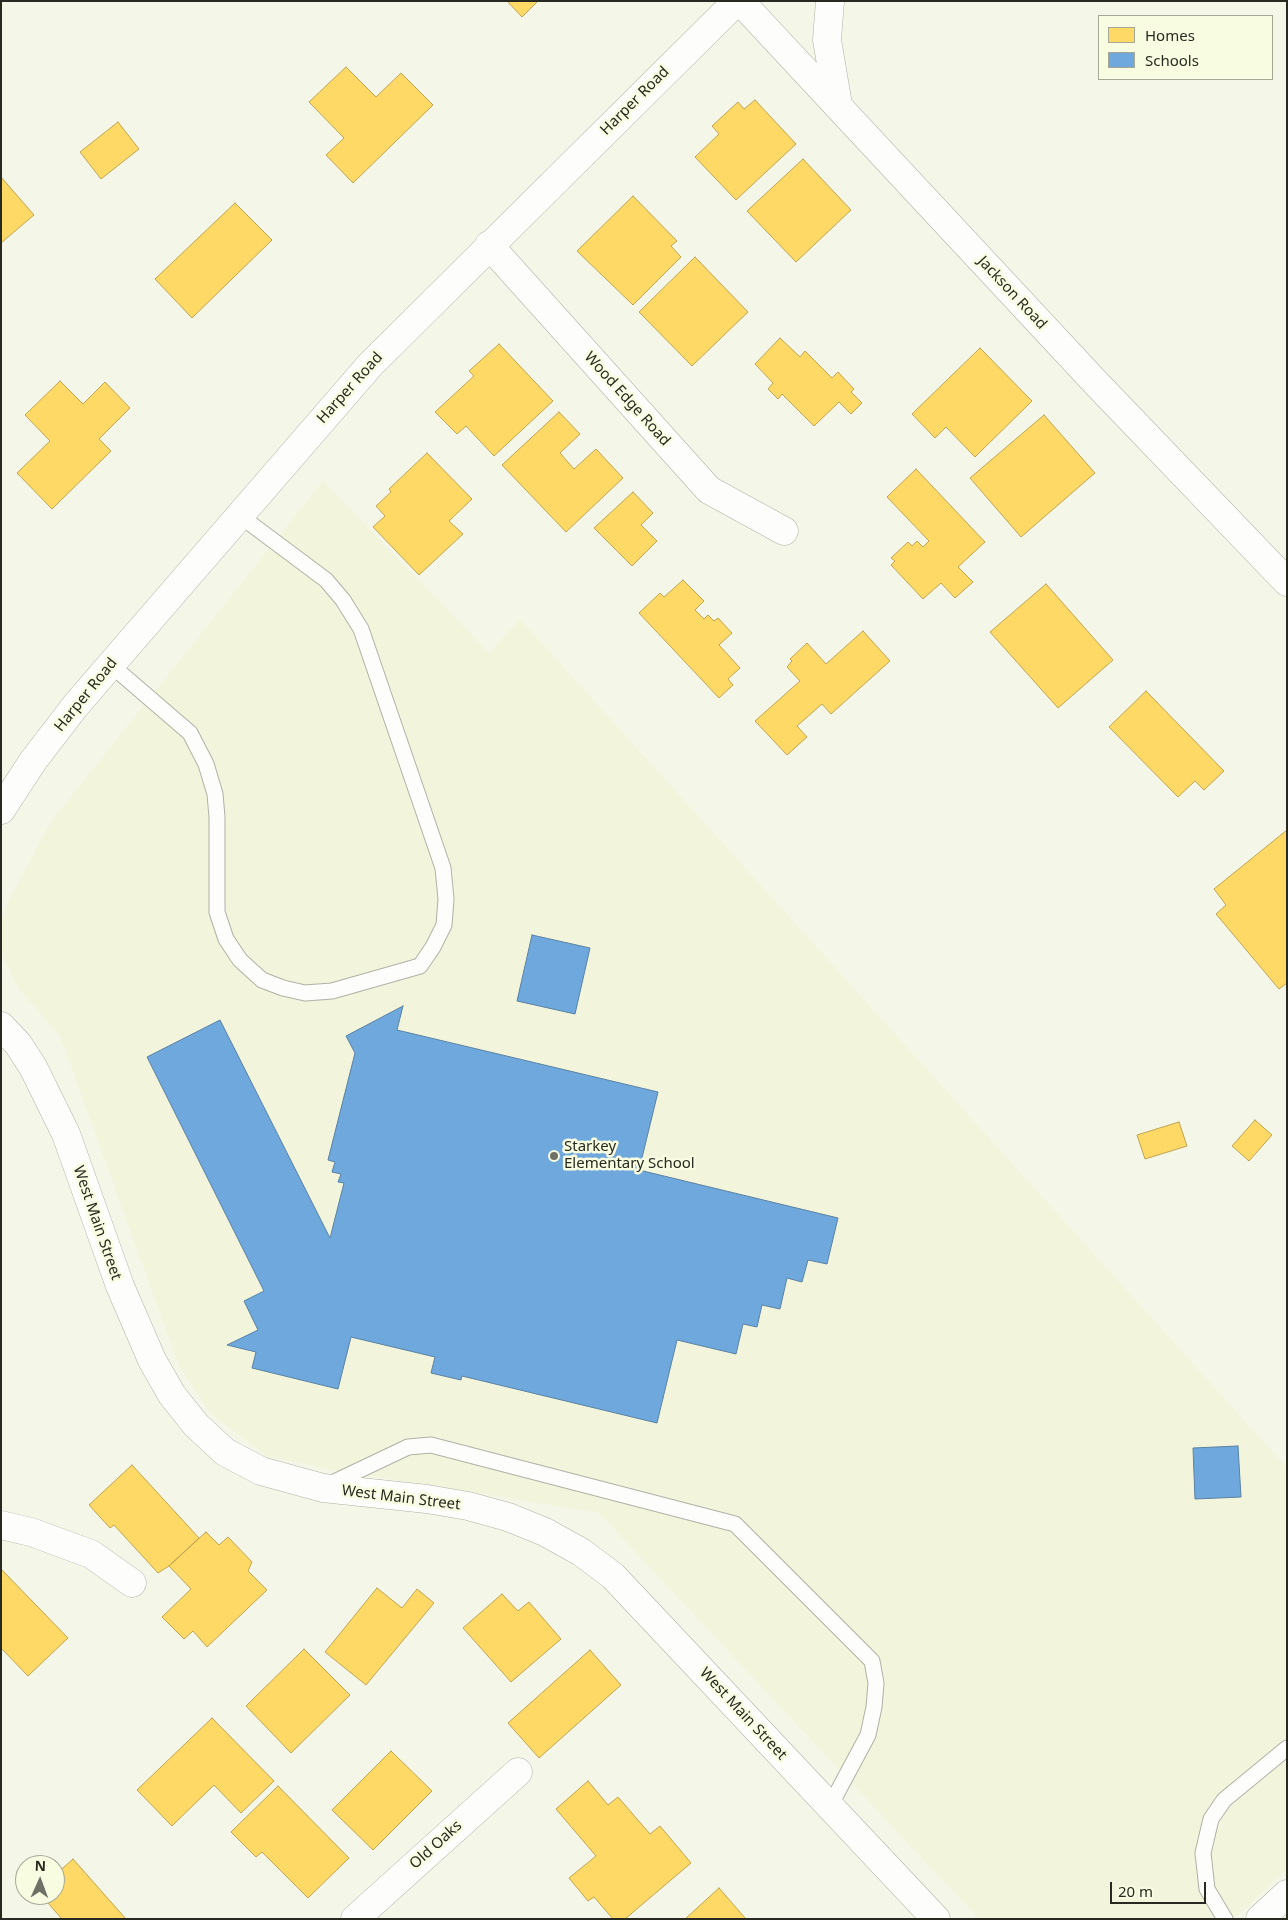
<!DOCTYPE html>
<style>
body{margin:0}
#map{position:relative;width:1288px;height:1920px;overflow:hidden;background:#f4f6e7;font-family:"Noto Sans",sans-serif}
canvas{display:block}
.frame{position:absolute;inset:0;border:2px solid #282920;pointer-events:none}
.legend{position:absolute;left:1098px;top:15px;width:175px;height:65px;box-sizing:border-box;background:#f8fce1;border:1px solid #a5a894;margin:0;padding:6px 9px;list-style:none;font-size:15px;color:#282920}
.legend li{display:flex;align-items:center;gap:10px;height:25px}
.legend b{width:25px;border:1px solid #a5a894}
.north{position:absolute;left:15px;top:1855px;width:50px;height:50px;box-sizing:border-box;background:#f8fce1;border:1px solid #a5a894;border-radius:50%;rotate:2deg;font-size:14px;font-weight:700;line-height:20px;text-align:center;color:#282920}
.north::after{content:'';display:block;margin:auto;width:18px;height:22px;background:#6f7166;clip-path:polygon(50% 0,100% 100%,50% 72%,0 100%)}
.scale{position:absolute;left:1110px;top:1882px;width:96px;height:22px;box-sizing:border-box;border:2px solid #282920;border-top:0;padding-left:6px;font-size:15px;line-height:18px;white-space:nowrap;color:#282920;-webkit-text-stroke:4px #f8fce1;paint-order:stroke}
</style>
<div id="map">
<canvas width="1288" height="1920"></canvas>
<div class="frame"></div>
<ul class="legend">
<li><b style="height:14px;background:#ffd966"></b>Homes</li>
<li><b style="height:14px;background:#6fa8dc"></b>Schools</li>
</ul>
<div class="north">N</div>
<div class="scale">20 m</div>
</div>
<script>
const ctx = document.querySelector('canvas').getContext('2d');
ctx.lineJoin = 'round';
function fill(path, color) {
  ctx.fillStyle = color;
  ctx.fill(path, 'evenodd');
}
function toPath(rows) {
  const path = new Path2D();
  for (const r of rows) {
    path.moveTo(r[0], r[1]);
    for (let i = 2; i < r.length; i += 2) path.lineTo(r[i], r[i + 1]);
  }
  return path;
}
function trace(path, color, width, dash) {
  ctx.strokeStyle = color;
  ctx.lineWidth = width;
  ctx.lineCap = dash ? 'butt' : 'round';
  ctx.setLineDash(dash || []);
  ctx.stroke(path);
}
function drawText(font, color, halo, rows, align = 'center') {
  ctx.font = font + ' "Noto Sans",sans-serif';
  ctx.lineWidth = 5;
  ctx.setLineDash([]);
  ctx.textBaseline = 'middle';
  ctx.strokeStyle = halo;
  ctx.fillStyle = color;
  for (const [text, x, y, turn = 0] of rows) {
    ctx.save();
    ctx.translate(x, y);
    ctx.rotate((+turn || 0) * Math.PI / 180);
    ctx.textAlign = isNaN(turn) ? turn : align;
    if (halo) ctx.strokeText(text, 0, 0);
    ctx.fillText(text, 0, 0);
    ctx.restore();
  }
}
fill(toPath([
 [323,481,489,653,520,619,1287,1468,1287,1869,1234,1919,979,1919,599,1513,329,1469,267,1456,210,1413,179,1366,60,1036,20,990,5,961,1,947,1,921,5,908,50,823]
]), '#f2f5db');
const homes = toPath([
 [507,1,538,1,522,17,507,1],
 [346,67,376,97,401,73,433,105,353,183,326,155,344,138,309,102,346,67],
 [755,100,796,144,736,200,695,157,719,134,712,126,738,102,744,109,755,100],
 [118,122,139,149,101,179,80,152,118,122],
 [803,159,851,210,796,262,747,211,803,159],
 [1,177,34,215,1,243,1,177],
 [633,196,677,241,671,246,681,257,633,305,577,251,633,196],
 [235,203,272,240,192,318,155,279,235,203],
 [695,257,748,312,692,366,639,312,695,257],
 [780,338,800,357,805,351,832,378,838,372,854,389,851,392,862,403,851,414,839,402,814,426,782,394,778,399,768,389,773,383,755,364,780,338],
 [499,344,553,401,494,456,466,426,457,434,435,412,474,376,469,371,499,344],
 [980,348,1032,401,975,457,946,427,935,438,912,414,980,348],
 [60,381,83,404,105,382,130,408,99,439,111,451,52,509,17,473,50,441,25,415,60,381],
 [559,412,580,434,560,453,574,469,596,449,623,478,566,532,502,465,559,412],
 [1044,415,1095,473,1021,537,970,478,1044,415],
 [427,453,472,499,449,521,463,534,419,575,373,527,385,516,376,506,391,492,389,489,427,453],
 [916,469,985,542,958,567,973,582,955,598,941,583,923,599,891,565,895,561,891,558,908,542,912,546,917,541,923,547,929,541,887,497,916,469],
 [633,492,653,513,641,525,657,541,632,566,594,528,633,492],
 [683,580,704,601,695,610,704,619,708,615,714,621,718,618,732,633,719,645,740,668,728,679,733,685,719,698,639,613,660,593,664,597,683,580],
 [1046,584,1113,660,1058,708,990,632,1046,584],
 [863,631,890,661,831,714,822,704,797,726,807,737,787,755,755,721,800,681,787,667,792,661,790,659,807,643,826,664,863,631],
 [1146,691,1224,771,1204,790,1195,781,1178,797,1109,727,1146,691],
 [1287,830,1287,983,1279,989,1216,914,1226,905,1214,889,1287,830],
 [1255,1120,1272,1135,1249,1161,1232,1146,1255,1120],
 [1179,1122,1187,1146,1145,1159,1137,1135,1179,1122],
 [132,1465,199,1538,169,1566,158,1573,114,1525,110,1528,89,1505,132,1465],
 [206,1532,219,1545,228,1537,252,1562,248,1571,267,1590,207,1647,193,1631,184,1639,162,1617,191,1589,169,1566,206,1532],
 [1,1569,68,1638,28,1676,1,1648,1,1569],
 [377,1588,402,1608,417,1589,434,1603,366,1685,325,1652,377,1588],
 [502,1594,518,1611,529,1602,561,1639,511,1682,463,1628,502,1594],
 [304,1649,350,1695,291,1753,246,1706,304,1649],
 [590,1650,621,1685,539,1758,508,1723,590,1650],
 [212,1718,274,1781,241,1813,214,1785,172,1826,137,1790,212,1718],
 [391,1751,432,1791,373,1850,332,1810,391,1751],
 [588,1781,608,1805,618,1797,650,1834,660,1826,691,1863,625,1919,613,1919,594,1897,588,1901,569,1878,596,1856,556,1809,588,1781],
 [278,1786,349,1858,308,1898,262,1852,256,1857,231,1832,278,1786],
 [73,1859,126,1919,62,1919,41,1895,55,1895,55,1875,73,1859],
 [719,1888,746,1919,685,1919,719,1888]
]);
fill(homes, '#ffd966');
trace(homes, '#bea451', 1);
const schools = toPath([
 [532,935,590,948,575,1014,517,1001,532,935],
 [403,1006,397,1030,658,1092,639,1170,838,1218,827,1264,808,1260,802,1282,787,1278,780,1309,762,1305,757,1327,743,1324,736,1354,677,1340,657,1423,462,1376,461,1380,431,1373,435,1357,351,1337,338,1389,252,1368,256,1352,227,1345,258,1330,244,1301,264,1291,147,1057,220,1020,330,1238,344,1183,338,1182,341,1174,332,1172,335,1162,328,1160,355,1053,346,1036,403,1006],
 [1238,1446,1241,1497,1195,1499,1193,1448,1238,1446]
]);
fill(schools, '#6fa8dc');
trace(schools, '#5a82a4', 1);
const service = toPath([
 [111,665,190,733,206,764,215,794,217,817,217,912,226,939,240,960,262,980,283,988,305,993,332,991,420,966,433,947,444,925,446,899,443,868,361,629,343,600,326,580,239,515],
 [326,1486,408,1447,431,1445,735,1524,872,1661,876,1683,874,1707,868,1735,830,1806],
 [1225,1919,1207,1889,1203,1853,1211,1819,1224,1800,1287,1748]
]);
const minor = toPath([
 [489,245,709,490,784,531],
 [1,1026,18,1044,33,1067,66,1134,120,1286,152,1360,172,1395,196,1425,225,1452,261,1471,323,1488,427,1499,468,1506,508,1517,545,1532,581,1552,613,1576,936,1919],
 [1,1525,31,1532,91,1554,132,1583],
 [355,1919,518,1772],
 [1260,1919,1287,1894]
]);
const tertiary = toPath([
 [740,1,1096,383,1287,582]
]);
const secondary = toPath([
 [830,1,827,40,838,105],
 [1,810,33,761,76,705,370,365,737,1]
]);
trace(service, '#b0b1a6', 17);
trace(minor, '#b0b1a6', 29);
trace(tertiary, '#b0b1a6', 29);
trace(secondary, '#b0b1a6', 29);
trace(service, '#fdfefb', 15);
trace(minor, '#fdfefb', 28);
trace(tertiary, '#fdfefb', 28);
trace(secondary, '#fdfefb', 28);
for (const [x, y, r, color] of [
 [554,1156,5,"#6f7166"]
]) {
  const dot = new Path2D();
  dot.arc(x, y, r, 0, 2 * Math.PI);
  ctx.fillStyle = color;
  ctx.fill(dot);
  trace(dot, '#f8fce1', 2);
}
drawText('15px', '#282920', '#f8fce1', [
 ["Harper Road",635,101,-45],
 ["Jackson Road",1012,293,47],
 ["Harper Road",350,388,-48],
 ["Wood Edge Road",627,399,48],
 ["Harper Road",86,695,-51],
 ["West Main Street",97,1223,71],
 ["West Main Street",401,1498,7],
 ["West Main Street",743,1714,47],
 ["Old Oaks",436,1845,-42]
]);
drawText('15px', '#282920', '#f8fce1', [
 ["Starkey",564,1147],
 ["Elementary School",564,1164]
], 'left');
</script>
